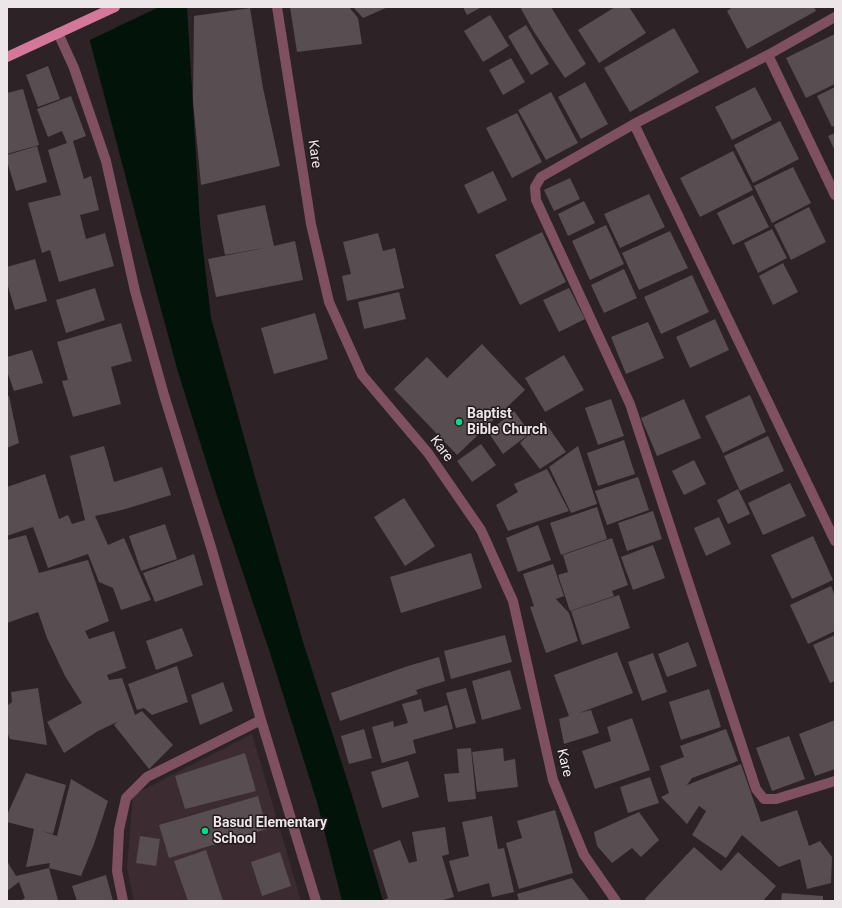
<!DOCTYPE html>
<style>
body{margin:0}
#map{position:relative;width:842px;height:908px;overflow:hidden;background:#2d2326;font-family:Roboto,sans-serif}
canvas{display:block}
.frame{position:absolute;inset:0;border:8px solid #ece6e8;pointer-events:none}
</style>
<div id="map">
<canvas width="842" height="908"></canvas>
<div class="frame"></div>
</div>
<script>
const ctx = document.querySelector('canvas').getContext('2d');
ctx.lineJoin = 'round';
function fill(path, color) {
  ctx.fillStyle = color;
  ctx.fill(path, 'evenodd');
}
function toPath(rows) {
  const path = new Path2D();
  for (const r of rows) {
    path.moveTo(r[0], r[1]);
    for (let i = 2; i < r.length; i += 2) path.lineTo(r[i], r[i + 1]);
  }
  return path;
}
function trace(path, color, width, dash) {
  ctx.strokeStyle = color;
  ctx.lineWidth = width;
  ctx.lineCap = dash ? 'butt' : 'round';
  ctx.setLineDash(dash || []);
  ctx.stroke(path);
}
function drawText(font, color, halo, rows, align = 'center') {
  ctx.font = font + ' Roboto,sans-serif';
  ctx.lineWidth = 3;
  ctx.setLineDash([]);
  ctx.textBaseline = 'middle';
  ctx.strokeStyle = halo;
  ctx.fillStyle = color;
  for (const [text, x, y, turn = 0] of rows) {
    ctx.save();
    ctx.translate(x, y);
    ctx.rotate((+turn || 0) * Math.PI / 180);
    ctx.textAlign = isNaN(turn) ? turn : align;
    if (halo) ctx.strokeText(text, 0, 0);
    ctx.fillText(text, 0, 0);
    ctx.restore();
  }
}
fill(toPath([
 [252,734,301,901,134,901,127,868,133,795]
]), '#3c2c31');
fill(toPath([
 [81,7,187,7,200,224,211,318,257,484,304,645,351,792,383,901,342,901,317,802,270,653,217,496,178,372,139,228]
]), '#02130a');
fill(toPath([
 [79,7,159,7,88,41]
]), '#2d2326');
fill(toPath([
 [290,7,349,7,358,18,362,44,297,52],
 [353,7,388,7,363,18],
 [463,7,482,7,467,15],
 [520,7,551,7,586,64,565,78,534,32],
 [615,7,629,7,646,33,599,63,578,30],
 [733,7,814,7,816,11,747,49,727,11],
 [250,8,263,88,280,166,201,185,193,101,194,16],
 [490,15,509,46,483,62,464,31],
 [526,25,549,64,531,75,508,36],
 [674,28,699,72,630,112,604,68],
 [835,34,835,84,806,98,786,58],
 [511,58,525,82,503,95,489,70],
 [48,66,60,99,38,107,26,75],
 [585,82,608,124,581,139,558,97],
 [755,87,772,120,732,140,715,107],
 [835,87,835,125,832,127,817,96],
 [23,89,39,145,7,154,7,93],
 [551,92,578,143,546,160,518,110],
 [71,96,86,136,73,141,84,179,91,176,99,210,80,215,86,239,105,233,114,266,59,282,50,250,42,253,28,203,61,195,48,150,67,143,62,131,48,137,37,109],
 [517,113,542,162,512,178,486,128],
 [780,121,799,159,753,183,734,145],
 [835,133,835,151,828,136],
 [37,146,47,182,16,191,7,161,7,155],
 [733,151,753,190,700,217,680,178],
 [793,167,811,203,772,223,754,186],
 [493,171,507,200,478,214,464,185],
 [570,178,580,199,554,211,544,190],
 [649,194,665,227,620,248,604,214],
 [753,195,769,227,733,245,717,213],
 [584,201,595,223,568,236,558,214],
 [265,205,274,246,295,241,303,280,216,297,208,259,269,247,225,255,217,215],
 [809,207,826,242,791,260,774,225],
 [606,225,624,264,590,280,572,241],
 [772,229,787,258,758,273,744,243],
 [670,231,688,268,639,290,622,253],
 [542,232,566,282,520,305,495,255],
 [378,233,383,251,395,248,404,288,347,301,342,276,351,274,343,242],
 [35,259,47,301,15,310,7,283,7,267],
 [783,263,798,292,773,305,759,276],
 [624,269,637,298,604,313,591,285],
 [692,275,709,312,661,334,644,297],
 [95,288,105,320,66,333,56,300],
 [569,288,585,319,559,332,543,300],
 [399,292,406,319,364,329,358,302],
 [315,313,328,359,274,374,261,328],
 [715,319,729,350,690,368,676,337],
 [648,322,664,358,626,374,611,337],
 [121,323,132,361,111,367,121,404,73,417,62,381,68,380,57,342],
 [482,344,525,390,457,455,394,389,427,357,447,378],
 [32,350,43,383,14,391,7,371,7,357],
 [564,355,584,390,545,412,525,378],
 [750,395,766,432,723,453,705,416],
 [7,396,9,396,19,443,7,448],
 [611,399,624,436,598,445,585,408],
 [684,399,701,438,657,456,641,418],
 [514,411,530,433,544,421,566,452,540,469,520,443,529,434,503,454,488,432],
 [768,436,784,471,740,491,724,456],
 [624,440,635,474,598,486,587,453],
 [481,444,496,465,472,482,457,461],
 [104,446,114,482,162,467,171,495,122,510,95,516,108,545,124,538,151,600,121,610,113,588,99,582,88,554,48,568,33,527,7,536,7,487,45,474,59,519,68,515,72,524,85,520,70,456],
 [578,446,597,504,571,513,549,467],
 [694,460,706,484,684,495,672,471],
 [547,469,569,511,508,531,496,505,518,492,514,484],
 [638,477,649,510,607,525,595,491],
 [790,483,806,516,763,535,748,503],
 [738,489,750,514,728,524,717,500],
 [404,498,435,546,405,566,374,517],
 [597,507,607,539,561,555,550,523],
 [653,511,662,539,627,551,618,523],
 [719,517,731,544,706,556,694,528],
 [165,524,177,559,141,571,129,536],
 [538,525,551,560,518,572,506,538],
 [26,535,39,573,88,560,109,621,85,631,89,639,114,631,126,668,107,675,109,680,122,678,135,715,142,711,173,745,149,769,114,725,117,722,98,731,64,753,47,722,82,703,65,676,47,638,38,612,7,623,7,540],
 [813,536,833,580,792,599,771,555],
 [612,538,628,585,612,591,614,596,570,611,558,575,568,572,563,555],
 [653,545,665,578,633,590,621,557],
 [471,553,482,588,401,613,390,577],
 [194,554,203,585,155,602,143,573],
 [553,564,564,596,556,599,569,613,578,641,546,653,530,607,534,606,523,574],
 [831,586,835,596,835,631,808,644,790,605],
 [619,595,630,628,582,645,571,611],
 [182,628,193,656,156,670,146,641],
 [505,635,512,662,451,679,444,651],
 [835,635,835,681,830,683,813,645],
 [688,642,697,666,667,677,658,654],
 [617,652,633,693,579,713,591,710,599,733,564,744,559,719,569,716,554,675],
 [653,653,667,692,642,701,628,662],
 [439,657,445,681,416,690,418,694,340,721,331,693,408,666],
 [177,666,188,702,152,715,144,708,137,710,128,684],
 [510,670,521,709,482,720,472,681],
 [223,682,233,711,200,725,191,695],
 [38,688,47,745,10,739,7,732,7,706,12,702,11,692],
 [466,688,476,723,456,728,446,693],
 [709,689,721,727,681,740,669,702],
 [421,699,424,712,447,705,453,729,413,740,416,753,382,763,372,727,393,721,394,727,408,723,402,704],
 [632,718,650,770,595,789,582,751,611,741,607,727],
 [835,720,835,769,815,776,799,734],
 [364,729,372,758,349,764,341,736],
 [726,729,738,761,692,778,687,785,741,764,761,822,797,810,809,846,820,841,832,857,831,883,807,889,800,859,779,867,742,835,726,858,692,835,706,811,699,806,687,824,661,797,669,793,660,766,684,757,680,746],
 [789,736,805,779,772,791,756,748],
 [471,748,476,799,448,802,444,774,459,773,457,749],
 [503,748,504,761,515,759,518,787,477,792,472,752],
 [245,753,256,791,185,809,175,776],
 [408,761,419,797,382,808,371,772],
 [26,773,66,785,53,834,42,831,57,836,71,779,108,801,94,844,81,876,49,868,50,863,26,867,34,829,7,822,7,815],
 [650,777,659,803,628,813,620,787],
 [258,796,267,829,169,858,159,825],
 [555,810,573,873,519,889,506,843,522,838,517,821],
 [639,812,659,840,641,857,632,848,612,863,597,846,594,832],
 [492,816,498,849,504,848,514,892,492,897,489,883,458,892,449,861,469,856,462,822],
 [445,827,449,854,442,856,454,897,440,901,382,901,388,898,373,850,400,840,409,863,417,861,412,832],
 [140,836,160,839,156,866,136,863],
 [694,847,721,871,738,852,776,886,763,901,647,901,645,899],
 [206,850,223,901,188,901,174,861],
 [280,852,291,886,262,896,251,862],
 [7,861,16,876,49,868,58,900,53,901,20,901,25,898,19,882,7,891],
 [106,875,113,901,77,901,72,886],
 [572,878,590,901,519,901,517,894],
 [782,893,823,896,823,901,781,901]
]), '#584d51');
trace(toPath([
 [277,7,311,224,329,302,362,375,428,453,481,530,513,601,553,780,584,855,616,901],
 [835,17,768,55,634,124,541,177,535,187,536,200,630,404,756,789,764,799,776,799,835,781],
 [58,33,74,68,106,161,135,291,164,395,211,547,261,720,316,901],
 [768,55,835,195],
 [634,124,835,541],
 [123,901,117,871,119,830,126,798,147,777,261,720]
]), '#7e5060', 10);
trace(toPath([
 [7,57,115,7]
]), '#d4789a', 10);
for (const [x, y, r, color] of [
 [459,422,4,"#0ad98b"],
 [205,831,4,"#0ad98b"]
]) {
  const dot = new Path2D();
  dot.arc(x, y, r, 0, 2 * Math.PI);
  ctx.fillStyle = color;
  ctx.fill(dot);
  trace(dot, '#231a1d', 1.5);
}
drawText('14px', '#ece6e8', '#231a1d', [
 ["Kare",314,154,82],
 ["Kare",441,449,53],
 ["Kare",564,763,76]
]);
drawText('bold 14px', '#ece6e8', '#231a1d', [
 ["Baptist",467,414],
 ["Bible Church",467,430],
 ["Basud Elementary",213,823],
 ["School",213,839]
], 'left');
</script>
